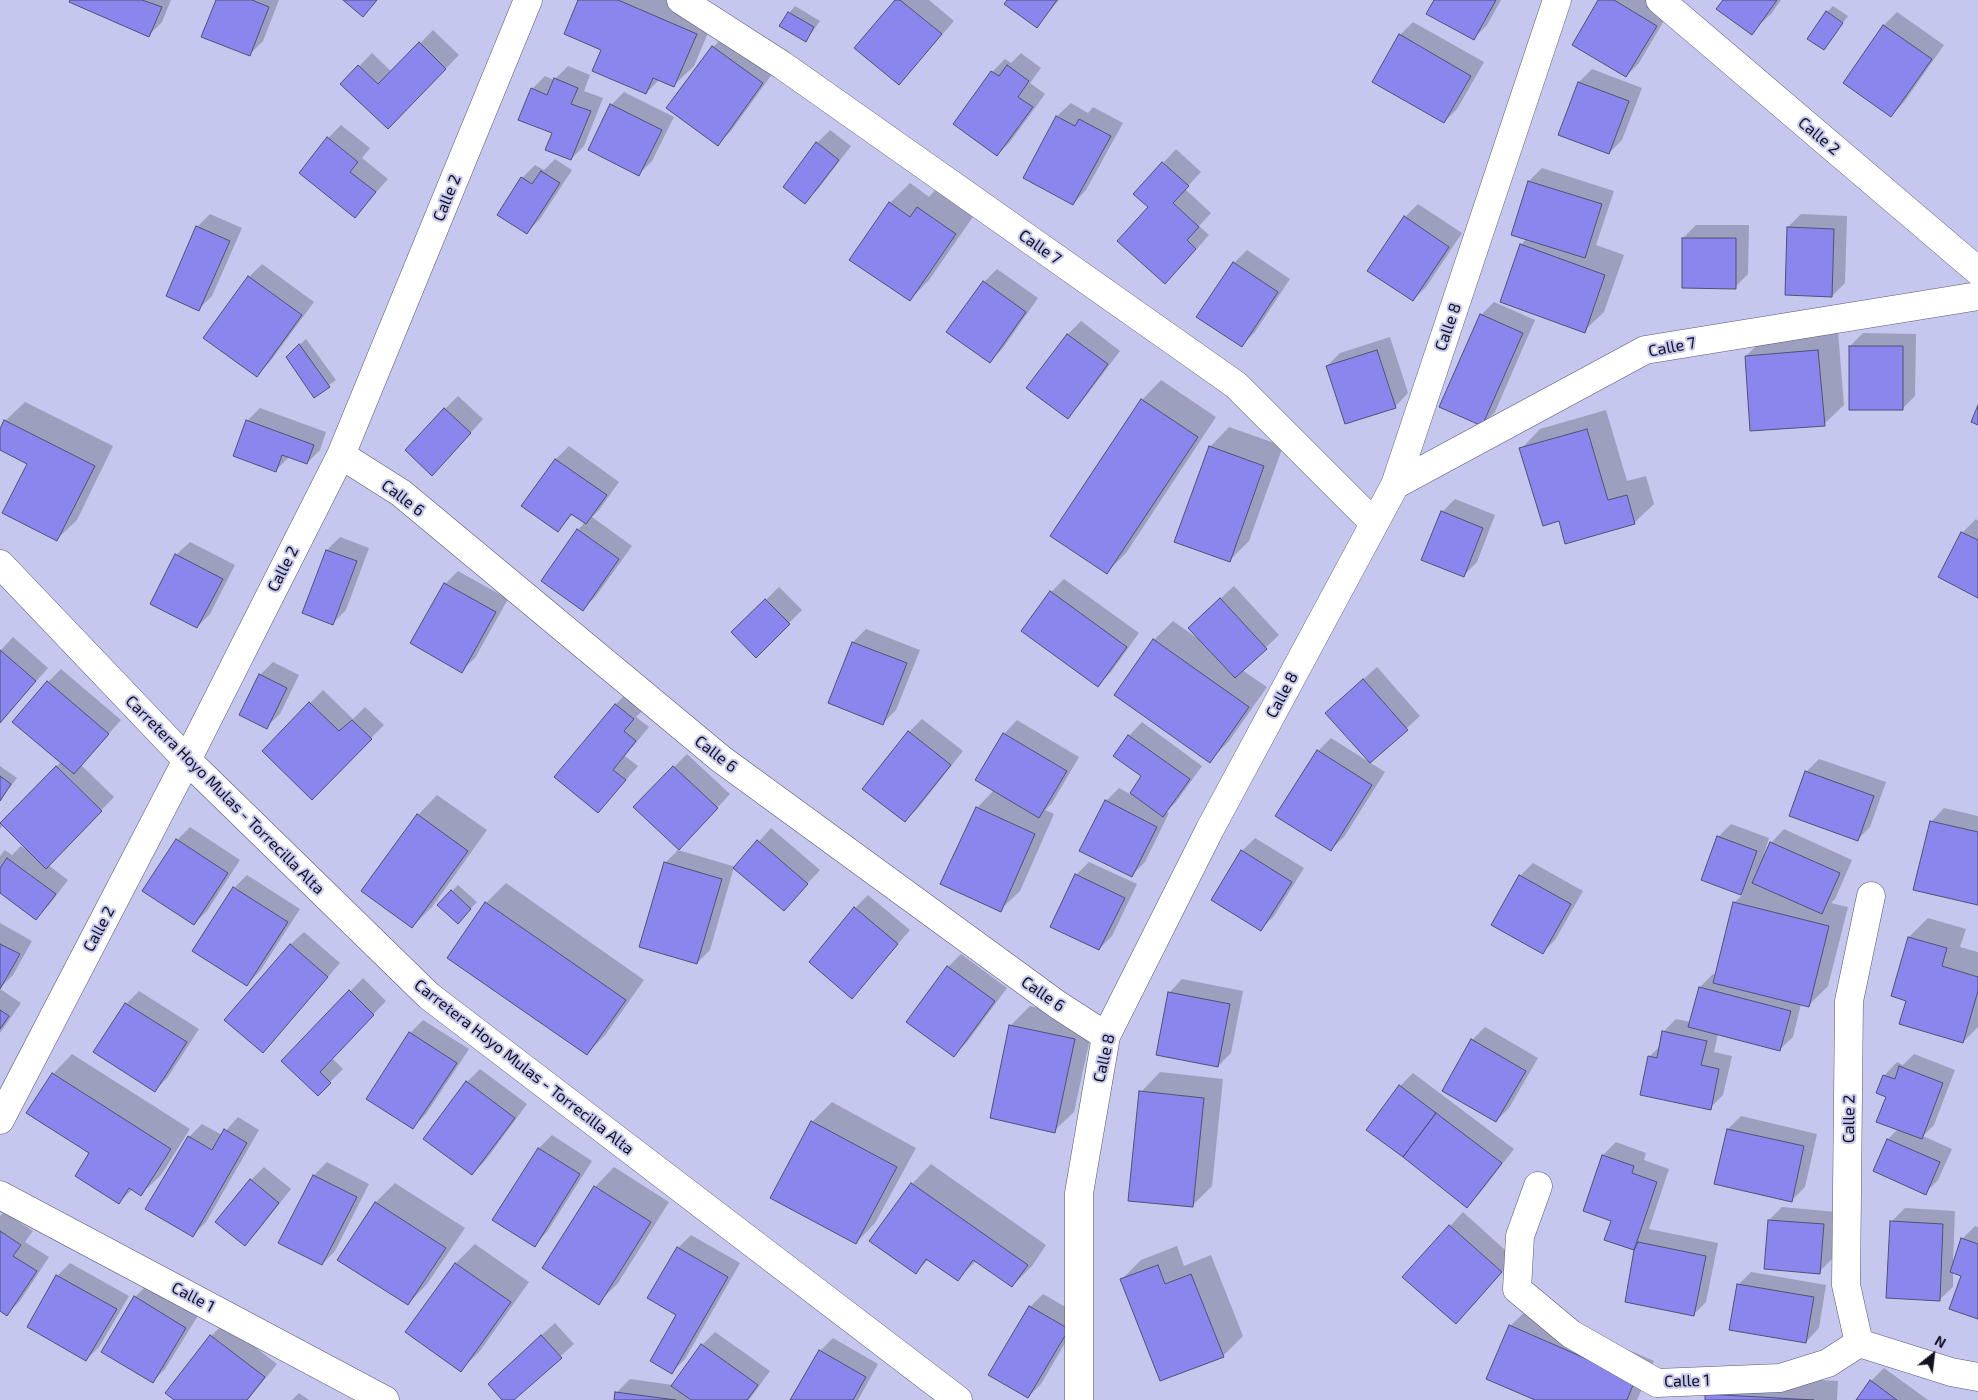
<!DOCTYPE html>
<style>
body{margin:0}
#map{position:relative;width:1978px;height:1400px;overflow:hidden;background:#c5c7ee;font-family:"Exo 2",sans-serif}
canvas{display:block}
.north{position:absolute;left:1908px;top:1330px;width:50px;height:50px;-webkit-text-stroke:4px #c5c7ee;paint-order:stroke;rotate:29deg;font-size:14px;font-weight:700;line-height:20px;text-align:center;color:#131320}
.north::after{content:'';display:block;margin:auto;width:18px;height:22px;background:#131320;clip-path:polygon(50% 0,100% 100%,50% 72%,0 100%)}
</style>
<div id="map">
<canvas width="1978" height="1400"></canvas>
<div class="north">N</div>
</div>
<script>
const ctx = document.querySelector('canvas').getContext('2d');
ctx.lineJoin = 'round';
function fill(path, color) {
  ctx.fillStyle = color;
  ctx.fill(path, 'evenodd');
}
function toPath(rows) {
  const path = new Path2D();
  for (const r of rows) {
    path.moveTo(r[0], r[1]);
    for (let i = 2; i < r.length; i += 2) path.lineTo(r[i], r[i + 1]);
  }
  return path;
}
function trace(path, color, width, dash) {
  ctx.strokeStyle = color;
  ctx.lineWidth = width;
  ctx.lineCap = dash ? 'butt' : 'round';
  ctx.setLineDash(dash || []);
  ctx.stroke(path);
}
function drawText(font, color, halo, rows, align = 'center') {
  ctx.font = font + ' "Exo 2",sans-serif';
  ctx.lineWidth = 4;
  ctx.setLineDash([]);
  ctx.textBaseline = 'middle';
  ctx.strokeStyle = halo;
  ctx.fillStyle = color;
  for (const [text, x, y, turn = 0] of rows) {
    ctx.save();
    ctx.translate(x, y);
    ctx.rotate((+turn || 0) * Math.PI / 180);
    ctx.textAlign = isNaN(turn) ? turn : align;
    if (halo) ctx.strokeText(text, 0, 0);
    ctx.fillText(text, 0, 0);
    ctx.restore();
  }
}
fill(toPath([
 [71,0,171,0,162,22,149,35],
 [217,0,279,0,263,41,250,54],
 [580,0,683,0,716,14,694,66,674,85,660,79,646,93,602,49],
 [896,0,929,0,954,21,899,84],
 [1008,0,1059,0,1037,26],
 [1435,0,1501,0,1487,25,1474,38],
 [1599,0,1649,0,1669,12,1639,63,1626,76],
 [1724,0,1781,0,1771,14,1751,33],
 [795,6,820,21,806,40,789,13],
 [1833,6,1848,16,1824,48,1827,12],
 [1897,12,1944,45,1904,102,1891,116,1844,83,1884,25],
 [1413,22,1484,62,1457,109,1444,122,1400,35],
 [433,30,459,55,388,128,342,84,372,53,392,72],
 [726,34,775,70,731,131,718,144,713,47],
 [1021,53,1041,68,1030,83,1045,94,1010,142,997,155,992,72,1005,59,1011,63],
 [568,66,590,75,584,91,603,98,584,146,571,159,553,133,532,89,545,76,554,80],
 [1592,69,1642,88,1622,140,1609,153,1579,82],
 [624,92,674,117,652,161,639,174,611,105],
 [1071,103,1088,113,1093,107,1123,123,1086,190,1073,204,1024,177,1057,116],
 [341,125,370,148,362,158,388,179,355,216,328,138],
 [830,130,851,146,818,189,805,202,817,143],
 [1176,149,1201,172,1185,189,1211,213,1199,226,1209,235,1178,270,1150,207,1135,194],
 [555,159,572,170,540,219,527,232,522,178,535,165,544,170],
 [1542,168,1614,191,1596,245,1624,255,1604,312,1584,331,1521,245,1527,238,1529,181],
 [910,183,929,197,937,188,975,214,929,280,910,300,851,260,890,203],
 [1418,204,1462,233,1426,287,1413,300,1405,217],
 [210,214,242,228,212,296,199,309,197,227],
 [1801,214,1847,216,1845,283,1832,296,1788,227],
 [1696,225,1749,225,1748,274,1735,287,1683,238],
 [1247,250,1290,279,1255,332,1242,345,1234,263],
 [262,264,314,302,269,363,256,376,249,277],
 [997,269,1038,298,1003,348,990,362,984,282],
 [1494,302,1535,320,1495,412,1482,425,1481,315],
 [1081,321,1120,351,1080,404,1067,417,1028,388,1068,334],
 [1838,331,1844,405,1824,424,1746,356,1765,337],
 [1863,333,1916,334,1915,396,1902,409,1850,346],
 [1390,337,1408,393,1395,407,1327,366,1340,353],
 [306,339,336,380,314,396,287,357],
 [1161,380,1216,417,1126,553,1107,572,1142,400],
 [458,396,483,419,445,461,445,409],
 [25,402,113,446,77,520,57,539,29,463,0,449,0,432,5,421],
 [260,408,326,432,320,450,307,463,289,457,276,470,247,421],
 [1606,410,1627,481,1646,476,1654,504,1634,523,1560,520,1521,449,1540,429],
 [1229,427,1283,446,1249,541,1229,561,1210,447],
 [569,446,619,482,599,510,592,517,632,546,596,596,583,609,578,530,585,522,573,514,558,530,523,506,556,459],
 [1455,499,1495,515,1477,562,1464,575,1442,512],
 [1976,519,1978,521,1978,596,1939,576,1962,533],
 [340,537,369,548,346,610,333,623,304,612,327,550],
 [190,542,235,565,210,614,197,627,176,555],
 [458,571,508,599,475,658,461,671,412,643,445,584],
 [1064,579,1139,633,1111,672,1098,685,1051,592],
 [1234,586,1279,635,1242,670,1267,687,1229,741,1210,761,1154,640,1173,621,1197,638,1203,615],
 [779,587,802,610,756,656,733,632],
 [866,629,920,650,896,710,883,723,853,642],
 [13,637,48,668,0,722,0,651],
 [273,662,299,675,280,714,266,727,260,675],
 [1377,667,1420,716,1370,762,1340,700],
 [61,669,121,720,81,765,114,797,48,865,68,880,49,905,36,918,0,892,0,856,5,850,12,855,21,846,27,850,28,849,3,825,0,829,0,823,61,762,48,682],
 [323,690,353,719,365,707,384,725,312,798,263,751],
 [629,691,647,706,636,717,649,727,625,756,638,766,598,812,556,777,616,704],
 [922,719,963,751,918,808,905,821,909,732],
 [1017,720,1079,757,1052,803,1045,810,1054,814,1020,891,1000,910,977,808,994,790,976,780,1004,734],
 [1142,722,1202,766,1176,802,1166,812,1169,813,1145,862,1131,876,1106,801,1119,788,1130,794,1143,776,1115,756,1129,736],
 [1331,738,1385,772,1344,837,1330,850,1318,751],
 [687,754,730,794,692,835,674,767],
 [1819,759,1886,782,1870,827,1857,840,1806,772],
 [0,766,17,778,0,801],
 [437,795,487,830,432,907,412,927,418,815],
 [1944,808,1978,816,1978,904,1931,822],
 [1731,824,1769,838,1764,854,1765,855,1771,843,1784,829,1852,860,1835,899,1831,903,1848,907,1828,986,1808,1006,1801,1004,1793,1037,1779,1050,1718,1034,1714,1052,1732,1056,1723,1095,1710,1108,1649,1057,1660,1046,1663,1032,1676,1019,1691,1022,1700,987,1713,974,1716,975,1734,903,1743,894,1702,879,1718,837],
 [190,827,240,860,207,911,194,924,177,840],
 [771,828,820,870,784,909,734,867,710,950,697,963,665,863,678,850,736,867],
 [1255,838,1304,868,1274,916,1261,929,1242,851],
 [1089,862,1137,884,1112,936,1099,949,1076,875],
 [1533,863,1583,891,1555,940,1542,953,1520,876],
 [247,875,300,909,260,971,247,984,234,888],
 [506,883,644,980,606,1034,587,1054,448,958,486,903],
 [458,885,477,902,464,916,452,891],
 [868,895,910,930,852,997,855,908],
 [1928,918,1966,929,1960,947,1978,952,1978,1027,1963,1042,1907,1000,1909,937],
 [0,923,32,941,13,975,0,988],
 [304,932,340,963,263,1052,290,945],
 [961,954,1007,988,967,1042,954,1055,948,967],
 [363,978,386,1001,332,1058,343,1069,318,1094,283,1061],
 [1182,979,1243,991,1231,1053,1218,1066,1169,993],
 [0,989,21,1003,0,1033],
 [139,991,199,1029,168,1077,155,1090,126,1004],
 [1030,1006,1094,1020,1074,1112,1054,1131,1010,1026],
 [423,1020,469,1049,426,1114,413,1127,368,1098,410,1033],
 [1485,1027,1538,1058,1509,1108,1496,1121,1472,1040],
 [72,1054,190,1129,161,1175,141,1194,133,1189,119,1202,91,1152,53,1074],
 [1914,1054,1955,1070,1934,1125,1923,1136,1952,1149,1938,1180,1925,1193,1874,1171,1888,1139,1898,1129,1887,1096,1884,1076,1897,1062,1903,1065],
 [480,1069,527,1104,485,1161,472,1174,467,1082],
 [1160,1072,1223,1079,1212,1186,1192,1206,1141,1092],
 [1413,1073,1514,1149,1480,1193,1467,1206,1400,1086],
 [832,1102,916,1148,875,1223,856,1243,771,1197,812,1122],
 [1741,1116,1817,1134,1805,1187,1791,1201,1728,1129],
 [238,1117,259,1130,206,1222,193,1235,189,1137,202,1124,222,1135],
 [552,1135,592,1161,547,1232,534,1245,494,1219,539,1148],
 [1616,1142,1646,1153,1644,1160,1669,1169,1649,1229,1718,1243,1706,1302,1693,1315,1635,1249,1606,1240,1612,1220,1603,1155],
 [327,1162,369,1184,335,1251,322,1264,280,1242,314,1175],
 [931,1164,1046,1245,1032,1266,1012,1286,976,1261,958,1279,929,1259,916,1272,871,1241,912,1184],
 [264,1167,291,1189,258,1231,245,1244,251,1180],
 [614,1167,669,1202,618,1283,598,1303,595,1187],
 [395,1183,465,1228,427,1284,408,1304,376,1202],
 [1782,1207,1837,1212,1832,1259,1819,1272,1769,1220],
 [1905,1208,1955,1211,1953,1262,1962,1239,1975,1226,1978,1227,1978,1318,1963,1275,1953,1271,1953,1287,1939,1300,1892,1221],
 [4,1212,33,1231,25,1242,49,1257,20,1301,7,1314,0,1310,0,1216],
 [1463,1212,1514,1258,1469,1310,1404,1277],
 [691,1235,740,1263,685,1359,672,1372,678,1315,678,1248],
 [475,1244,529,1282,480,1351,461,1370,407,1332,456,1263],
 [1177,1246,1184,1266,1211,1255,1243,1336,1223,1356,1121,1280,1141,1260],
 [70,1263,129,1296,99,1347,86,1360,57,1276],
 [1751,1272,1826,1285,1819,1328,1806,1342,1738,1285],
 [148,1284,199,1314,165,1369,152,1382,135,1297],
 [1043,1294,1081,1316,1041,1384,1028,1397,1030,1307],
 [1530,1307,1654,1361,1637,1400,1538,1400,1510,1326],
 [224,1323,277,1364,248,1400,176,1400,211,1336],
 [555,1323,574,1344,512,1400,504,1400,502,1371],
 [715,1332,770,1371,749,1400,693,1400,689,1397,689,1400,616,1400,616,1393,630,1379,673,1385,702,1345],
 [833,1338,878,1364,858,1400,791,1400,820,1351],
 [1884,1368,1928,1400,1858,1400,1871,1381],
 [1726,1375,1838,1381,1837,1400,1706,1400],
 [299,1393,309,1400,292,1400]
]), '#0003');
const building = toPath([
 [70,0,142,0,162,7,149,37,69,2,70,0],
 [216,0,252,0,269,7,250,56,201,37,216,0],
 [343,0,377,0,363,17,343,0],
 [578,0,618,0,697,34,674,87,653,78,646,94,592,71,601,50,564,34,578,0],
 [895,0,900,0,942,34,899,85,854,48,895,0],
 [1007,0,1057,0,1037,28,1004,4,1007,0],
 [1434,0,1496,0,1474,40,1426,14,1434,0],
 [1598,0,1614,0,1657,26,1626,77,1572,45,1598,0],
 [1723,0,1777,0,1752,35,1716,9,1723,0],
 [1826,11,1843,23,1824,50,1807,39,1826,11],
 [788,12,814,27,806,42,779,26,788,12],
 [1883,25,1932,59,1891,117,1843,83,1883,25],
 [1399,34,1471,76,1444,123,1372,82,1399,34],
 [419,42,446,69,388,129,340,84,358,65,378,84,419,42],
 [712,46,763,83,718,146,666,108,712,46],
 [1007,65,1029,81,1018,97,1033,107,997,156,953,124,991,71,999,76,1007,65],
 [554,78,578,88,571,104,591,111,571,160,545,150,552,133,518,120,531,88,547,95,554,78],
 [1578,82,1629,101,1609,154,1558,135,1578,82],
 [610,104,662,130,639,176,588,150,610,104],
 [1056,116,1075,126,1079,119,1111,136,1073,205,1023,178,1056,116],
 [327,137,358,162,350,172,376,192,355,218,299,173,327,137],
 [816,142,839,160,805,204,783,187,816,142],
 [1162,162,1189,186,1173,203,1199,227,1187,240,1196,249,1165,284,1117,241,1148,207,1133,194,1162,162],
 [541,171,560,183,527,234,497,215,521,177,532,184,541,171],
 [1528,181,1602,204,1585,258,1511,235,1528,181],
 [889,202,910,217,917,207,956,234,910,301,849,260,889,202],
 [1404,216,1449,247,1413,301,1367,271,1404,216],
 [196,226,230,241,199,311,166,296,196,226],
 [1787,227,1834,229,1832,297,1785,295,1787,227],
 [1682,238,1736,238,1736,289,1682,288,1682,238],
 [1520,244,1605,275,1585,333,1500,302,1520,244],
 [1233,262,1278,292,1242,347,1196,317,1233,262],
 [248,276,302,315,257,377,203,338,248,276],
 [983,281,1026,312,990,363,946,332,983,281],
 [1480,314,1523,333,1482,426,1439,407,1480,314],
 [1067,334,1108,364,1068,419,1026,388,1067,334],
 [299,344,330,387,314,398,286,357,299,344],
 [1849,346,1903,346,1903,410,1849,410,1849,346],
 [1377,350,1396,408,1345,424,1326,366,1377,350],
 [1818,350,1825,426,1750,431,1745,356,1818,350],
 [1141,399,1198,437,1107,574,1050,536,1141,399],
 [1978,405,1978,425,1971,422,1978,405],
 [444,408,471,433,432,476,405,450,444,408],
 [4,420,95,466,57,541,2,513,27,464,0,450,0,429,4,420],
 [246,420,314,445,307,464,282,455,276,472,233,456,246,420],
 [1587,429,1608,500,1627,495,1635,524,1565,544,1559,521,1543,526,1519,448,1587,429],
 [1209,446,1264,466,1230,562,1174,542,1209,446],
 [555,459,607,495,586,524,571,514,558,532,521,506,555,459],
 [1441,511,1483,528,1464,577,1421,560,1441,511],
 [577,529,619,559,583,611,541,581,577,529],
 [1961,532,1978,540,1978,598,1938,577,1961,532],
 [326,550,357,561,333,625,302,613,326,550],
 [175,554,223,579,197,628,150,604,175,554],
 [444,583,496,612,462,673,410,643,444,583],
 [1050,591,1127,647,1098,687,1021,631,1050,591],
 [1220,598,1267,649,1235,678,1188,628,1220,598],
 [765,599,790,624,756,658,731,632,765,599],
 [1153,639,1249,707,1210,763,1114,695,1153,639],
 [852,642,907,663,883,725,828,703,852,642],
 [0,650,36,681,0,723,0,650],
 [259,674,287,688,267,729,239,715,259,674],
 [1363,679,1408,730,1370,763,1325,713,1363,679],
 [47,681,109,734,74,774,12,722,47,681],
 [309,702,339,731,352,720,372,739,312,800,262,751,309,702],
 [615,704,634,719,624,731,636,741,613,770,626,780,598,813,554,777,615,704],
 [908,731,951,765,905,822,862,789,908,731],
 [1003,733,1067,771,1039,818,975,780,1003,733],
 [1128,735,1190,779,1163,817,1130,793,1141,776,1113,756,1128,735],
 [1317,750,1372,785,1331,851,1275,816,1317,750],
 [56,766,102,811,46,869,0,823,56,766],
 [673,766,718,808,679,850,633,807,673,766],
 [1805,771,1874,796,1858,841,1789,816,1805,771],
 [0,776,11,784,0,801,0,776],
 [1105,800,1157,827,1132,877,1079,851,1105,800],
 [976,807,1035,834,1001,912,940,884,976,807],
 [417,814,468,851,412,928,361,891,417,814],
 [1930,821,1978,832,1978,905,1913,890,1930,821],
 [1717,836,1757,851,1741,895,1701,880,1717,836],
 [176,839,228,873,194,925,142,891,176,839],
 [757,840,808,884,784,911,733,868,757,840],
 [1770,842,1840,873,1822,914,1752,883,1770,842],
 [1241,850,1292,882,1261,931,1211,900,1241,850],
 [7,858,56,894,36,920,0,893,0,868,7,858],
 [664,862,722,879,697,964,639,947,664,862],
 [1075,874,1125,898,1099,950,1050,927,1075,874],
 [1519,875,1571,904,1543,954,1491,925,1519,875],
 [233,887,288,922,247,986,192,951,233,887],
 [451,890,471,909,458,924,437,905,451,890],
 [485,902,626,1000,587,1055,447,958,485,902],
 [1733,902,1829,926,1809,1007,1713,983,1733,902],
 [854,907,898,944,852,999,809,962,854,907],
 [1908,937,1947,948,1942,966,1978,977,1978,991,1963,1043,1899,1024,1906,1001,1891,996,1908,937],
 [0,944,20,954,0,989,0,944],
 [290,944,328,977,263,1053,224,1020,290,944],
 [947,966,995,1001,954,1057,906,1022,947,966],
 [1699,987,1791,1011,1780,1051,1688,1027,1699,987],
 [349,990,374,1015,320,1072,331,1083,318,1096,281,1061,349,990],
 [1168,992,1230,1004,1218,1067,1156,1055,1168,992],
 [125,1003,187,1042,155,1092,93,1052,125,1003],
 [0,1010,9,1016,0,1029,0,1010],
 [1009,1025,1075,1039,1055,1133,990,1118,1009,1025],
 [1662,1031,1707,1041,1701,1065,1719,1069,1711,1110,1640,1095,1648,1056,1657,1058,1662,1031],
 [409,1032,457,1063,413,1129,366,1099,409,1032],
 [1471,1039,1526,1071,1496,1122,1442,1091,1471,1039],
 [1899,1066,1943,1083,1922,1139,1876,1122,1886,1097,1876,1093,1883,1075,1895,1079,1899,1066],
 [52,1073,171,1149,141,1196,129,1188,119,1204,75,1176,89,1153,26,1113,52,1073],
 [466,1081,515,1118,472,1175,423,1139,466,1081],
 [1399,1085,1436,1113,1403,1157,1366,1130,1399,1085],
 [1139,1091,1204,1098,1193,1207,1128,1201,1139,1091],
 [1436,1113,1502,1163,1467,1208,1403,1157,1436,1113],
 [811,1121,897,1167,856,1244,770,1198,811,1121],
 [224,1129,247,1143,193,1237,145,1209,188,1136,212,1150,224,1129],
 [1727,1129,1804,1146,1792,1202,1714,1184,1727,1129],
 [1887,1139,1940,1162,1926,1195,1873,1171,1887,1139],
 [538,1148,580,1174,535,1247,492,1220,538,1148],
 [1602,1155,1634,1166,1632,1173,1657,1182,1634,1250,1604,1240,1611,1221,1583,1211,1602,1155],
 [313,1175,357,1197,322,1265,278,1243,313,1175],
 [250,1179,279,1203,245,1246,215,1222,250,1179],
 [911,1183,1028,1265,1012,1287,973,1260,958,1281,926,1259,916,1274,869,1241,911,1183],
 [594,1186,651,1222,599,1305,542,1268,594,1186],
 [375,1202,446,1248,408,1305,337,1260,375,1202],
 [1768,1220,1824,1224,1820,1274,1764,1269,1768,1220],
 [1890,1221,1943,1224,1940,1301,1886,1298,1890,1221],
 [1449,1225,1502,1272,1456,1324,1402,1277,1449,1225],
 [0,1231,21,1245,13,1256,37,1271,7,1316,0,1311,0,1231],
 [1961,1238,1978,1244,1978,1319,1949,1309,1961,1276,1950,1272,1961,1238],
 [1638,1242,1706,1256,1694,1316,1625,1302,1634,1250,1638,1242],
 [677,1247,728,1277,672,1374,650,1361,676,1315,647,1298,677,1247],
 [455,1263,511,1302,461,1372,405,1332,455,1263],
 [1158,1265,1165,1284,1191,1274,1224,1357,1160,1381,1120,1279,1158,1265],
 [56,1275,117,1309,86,1361,27,1327,56,1275],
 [1737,1284,1814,1297,1806,1343,1729,1330,1737,1284],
 [134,1296,186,1328,153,1383,101,1352,134,1296],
 [1029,1306,1069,1329,1028,1398,988,1375,1029,1306],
 [1509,1325,1635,1380,1627,1400,1535,1400,1486,1379,1509,1325],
 [210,1335,265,1377,247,1400,174,1400,165,1393,210,1335],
 [541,1335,562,1358,514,1400,502,1400,488,1384,541,1335],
 [701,1344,758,1385,747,1400,691,1400,671,1386,701,1344],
 [819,1350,866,1377,853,1400,790,1400,819,1350],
 [1870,1380,1897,1400,1856,1400,1870,1380],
 [615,1392,676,1400,614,1400,615,1392],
 [1705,1394,1814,1400,1705,1400,1705,1394]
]);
fill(building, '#8a86ee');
trace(building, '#505173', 1);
const minor = toPath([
 [681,0,782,65,1236,385,1374,523],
 [1660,0,1978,271],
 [341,455,401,493,721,759,1058,1005,1106,1036],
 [1395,485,1645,350,1978,296],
 [0,564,187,760,429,996,958,1400],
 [0,1120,187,760,341,455,528,0],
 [1538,1186,1520,1236,1517,1289,1571,1334,1657,1383,1780,1378,1828,1363,1859,1343,1951,1372,1978,1377],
 [0,1195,385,1400],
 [1859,1343,1846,1285,1849,1001,1871,896],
 [1079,1400,1079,1193,1106,1036,1210,829,1395,485,1557,0]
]);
trace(minor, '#565779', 29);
trace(minor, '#fff', 28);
drawText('16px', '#131320', '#c5c7ee', [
 ["Calle 2",1819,136,40],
 ["Calle 2",447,198,-68],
 ["Calle 7",1040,247,35],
 ["Calle 8",1448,327,-71],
 ["Calle 7",1672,347,-11],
 ["Calle 6",403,498,37],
 ["Calle 2",283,569,-63],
 ["Calle 8",1282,695,-62],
 ["Calle 6",716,754,38],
 ["Carretera Hoyo Mulas - Torrecilla Alta",225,795,45],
 ["Calle 2",99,929,-62],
 ["Calle 6",1043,994,35],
 ["Calle 8",1104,1058,-77],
 ["Carretera Hoyo Mulas - Torrecilla Alta",524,1067,38],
 ["Calle 2",1849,1119,-89],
 ["Calle 1",193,1297,28],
 ["Calle 1",1687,1381,-2]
]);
</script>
